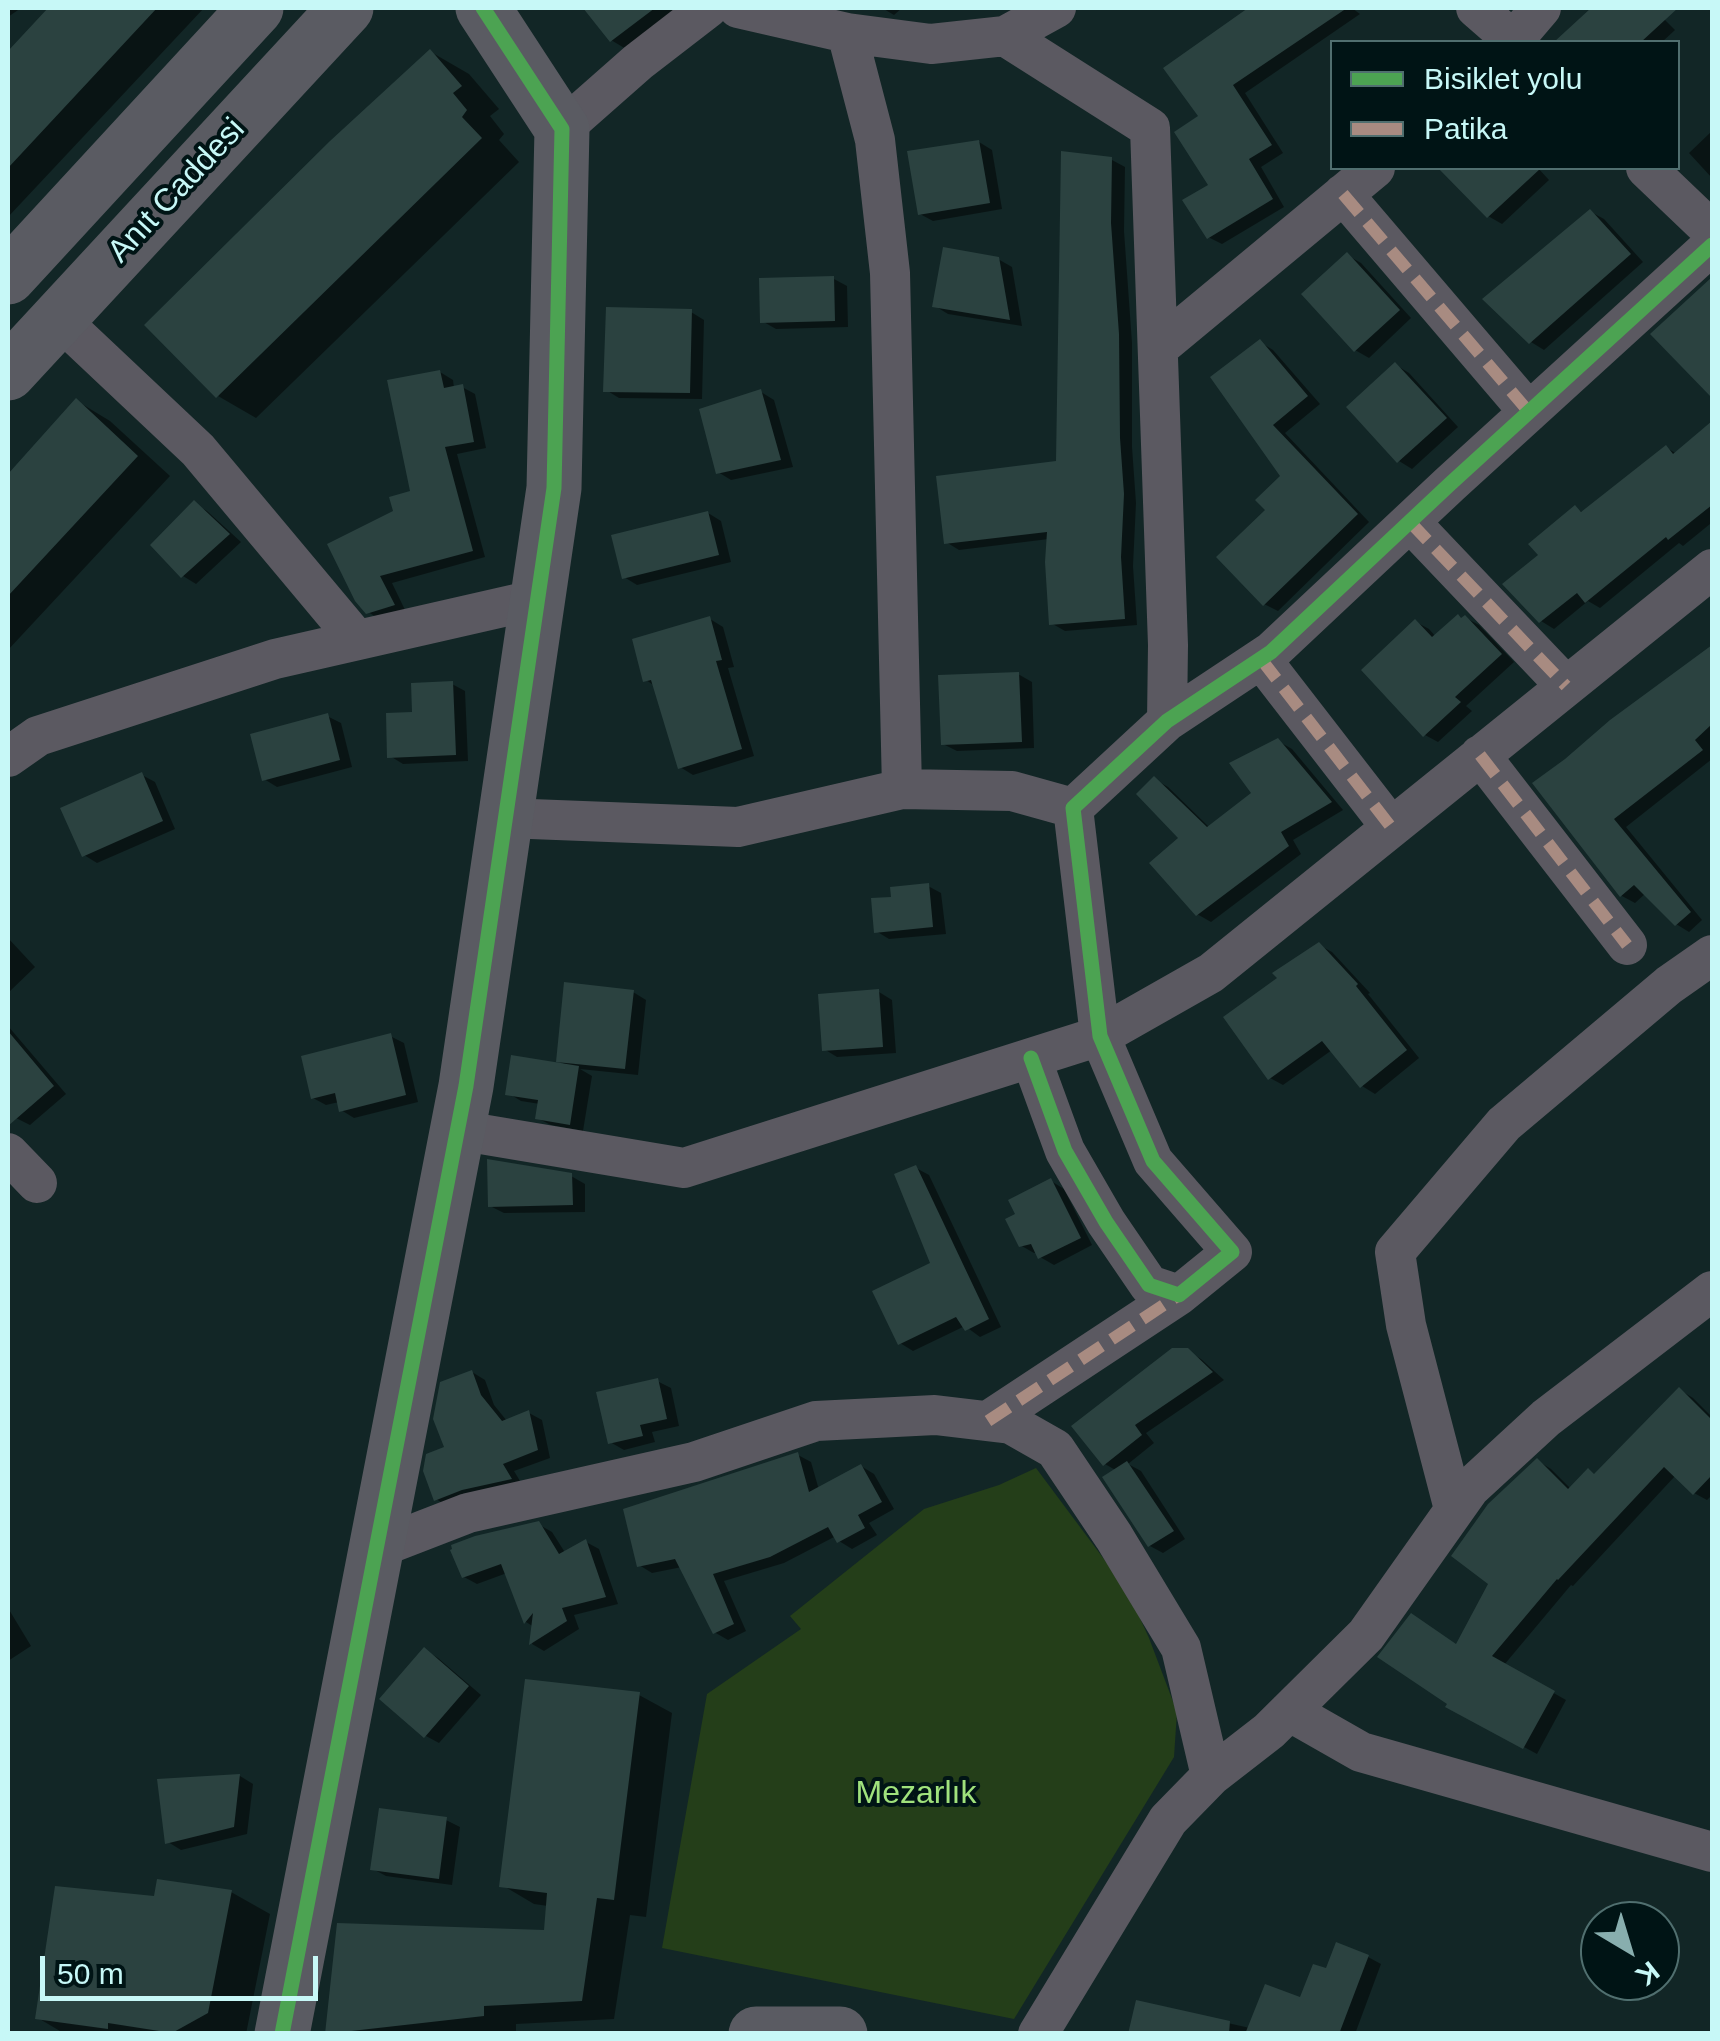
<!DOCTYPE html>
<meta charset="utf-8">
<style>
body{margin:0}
#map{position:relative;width:1720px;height:2041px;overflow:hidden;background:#122626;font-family:Arial,sans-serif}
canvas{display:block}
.frame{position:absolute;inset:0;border:10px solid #c7f8f7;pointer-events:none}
.legend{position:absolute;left:1330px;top:40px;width:350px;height:130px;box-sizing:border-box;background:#001415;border:2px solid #506f6f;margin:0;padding:12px 18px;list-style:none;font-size:30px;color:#c7f8f7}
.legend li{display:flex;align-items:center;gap:20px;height:50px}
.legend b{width:50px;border:2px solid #506f6f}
.north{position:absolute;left:1580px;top:1901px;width:100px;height:100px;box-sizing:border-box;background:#001415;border:2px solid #506f6f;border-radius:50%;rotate:142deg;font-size:28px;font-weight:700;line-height:40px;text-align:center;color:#c7f8f7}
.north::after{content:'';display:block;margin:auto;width:35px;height:45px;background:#88aeae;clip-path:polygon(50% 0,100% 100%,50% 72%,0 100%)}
.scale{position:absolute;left:40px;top:1956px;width:278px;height:45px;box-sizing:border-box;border:5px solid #c7f8f7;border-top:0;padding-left:12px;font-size:30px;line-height:35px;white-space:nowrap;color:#c7f8f7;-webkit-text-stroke:8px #001415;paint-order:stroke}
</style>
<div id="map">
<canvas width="1720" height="2041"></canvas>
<div class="frame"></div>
<ul class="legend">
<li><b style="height:12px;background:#4ca352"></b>Bisiklet yolu</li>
<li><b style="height:12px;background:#a88b81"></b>Patika</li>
</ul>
<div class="north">K</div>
<div class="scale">50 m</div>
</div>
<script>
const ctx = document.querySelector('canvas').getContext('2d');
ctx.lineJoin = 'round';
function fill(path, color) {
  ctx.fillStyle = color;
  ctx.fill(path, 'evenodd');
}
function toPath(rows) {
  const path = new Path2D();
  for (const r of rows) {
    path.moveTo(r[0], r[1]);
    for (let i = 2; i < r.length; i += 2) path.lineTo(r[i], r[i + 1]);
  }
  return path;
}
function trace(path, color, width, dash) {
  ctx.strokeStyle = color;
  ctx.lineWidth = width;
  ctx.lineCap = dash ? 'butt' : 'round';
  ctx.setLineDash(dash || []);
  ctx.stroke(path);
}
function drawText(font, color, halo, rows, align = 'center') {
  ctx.font = font + ' Arial,sans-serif';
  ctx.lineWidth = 8;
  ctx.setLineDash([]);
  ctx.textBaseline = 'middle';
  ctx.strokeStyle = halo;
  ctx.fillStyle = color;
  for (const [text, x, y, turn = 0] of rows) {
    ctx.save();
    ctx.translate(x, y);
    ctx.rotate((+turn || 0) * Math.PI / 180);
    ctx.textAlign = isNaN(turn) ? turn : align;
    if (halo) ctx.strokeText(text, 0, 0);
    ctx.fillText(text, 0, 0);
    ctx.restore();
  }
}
fill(toPath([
 [1036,1468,1127,1590,1149,1638,1177,1712,1174,1757,1014,2019,662,1948,707,1694,801,1629,790,1616,924,1509,999,1485]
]), '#243e19');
fill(toPath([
 [8,8,21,8,8,17],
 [51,8,204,8,8,217,8,55],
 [586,8,697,8,636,55,611,40],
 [882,8,902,8,894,15],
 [1250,8,1352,8,1360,14,1245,93,1283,153,1261,167,1284,207,1222,244,1208,237,1212,186,1201,116,1167,69],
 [1594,8,1653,8,1675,30,1662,42,1574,42,1566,35],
 [431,52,469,74,499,109,490,116,504,134,499,140,519,162,256,418,218,396],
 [1712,131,1712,178,1689,153],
 [979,142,992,150,1002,209,933,221,920,214],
 [1112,160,1125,167,1124,231,1132,343,1132,447,1136,503,1133,566,1137,625,1065,631,1051,623,1049,539,959,550,946,542,1059,463],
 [1457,168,1538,168,1549,180,1502,224,1488,216,1449,175],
 [1591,212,1604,219,1643,262,1544,350,1531,342],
 [1347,255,1361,263,1411,318,1369,358,1355,350],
 [998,259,1012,267,1022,326,948,314,935,306],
 [834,279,847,286,848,327,776,329,762,321],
 [1712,281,1712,395,1653,334],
 [691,312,704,320,702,399,619,398,606,390],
 [1260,342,1273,350,1320,404,1285,433,1369,522,1278,611,1264,604,1269,510,1284,476,1213,378],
 [1396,365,1409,373,1458,427,1412,469,1399,461],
 [440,372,453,380,454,388,462,387,475,394,486,448,457,454,485,557,392,583,406,612,381,620,368,612,396,513,413,493],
 [761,392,774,400,793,467,731,480,718,472],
 [77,401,110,421,170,476,8,650,8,478],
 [1712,424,1712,520,1710,524,1683,546,1679,543,1600,608,1588,601,1554,629,1541,621,1541,555,1575,508,1584,513,1667,448,1677,454],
 [194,503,207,511,241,542,196,584,183,576],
 [708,513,721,521,731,562,637,585,624,577],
 [1466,618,1479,625,1514,662,1466,706,1472,711,1438,742,1425,735,1416,622,1429,629,1436,637],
 [710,619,723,627,734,667,728,668,754,756,693,775,680,767,655,686,646,680],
 [1712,648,1712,759,1626,827,1702,920,1689,932,1676,924,1646,893,1635,903,1622,896,1535,784,1612,722],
 [1018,674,1032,682,1034,748,957,751,943,744],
 [452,684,465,691,468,761,403,764,390,756,414,714],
 [327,716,341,723,352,767,277,787,264,779],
 [1278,741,1292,749,1343,810,1293,840,1301,854,1211,922,1197,914,1182,838,1154,779,1168,787,1210,828,1255,793],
 [142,775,155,782,175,829,97,863,84,855],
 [928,886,941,893,946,934,889,939,876,931],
 [8,938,35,967,8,993],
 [1319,945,1332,952,1370,993,1368,994,1419,1058,1375,1094,1362,1086,1332,1050,1283,1085,1270,1078,1280,979],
 [633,992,646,1000,638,1075,580,1069,592,1076,583,1131,551,1125,537,1118,540,1104,521,1101,508,1093,568,1066,558,1061],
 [879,992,892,1000,896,1053,837,1057,824,1049],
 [8,1026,66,1094,30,1125,16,1118,8,1107],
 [390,1036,404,1043,418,1102,354,1118,341,1110,339,1102,326,1105,313,1098],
 [916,1168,929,1175,1001,1327,980,1337,965,1326,913,1351,900,1343,933,1264],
 [571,1176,585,1184,585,1212,504,1213,490,1206],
 [1051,1181,1064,1189,1092,1245,1054,1265,1040,1257,1038,1252,1034,1253,1020,1245,1018,1215],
 [1187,1351,1201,1359,1224,1380,1146,1433,1154,1443,1128,1464,1141,1471,1185,1539,1163,1553,1150,1546,1117,1471,1105,1464],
 [472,1372,485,1380,494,1405,507,1421,529,1413,542,1420,550,1458,514,1471,523,1486,449,1507,436,1499],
 [657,1381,671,1388,679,1426,652,1432,655,1442,624,1450,610,1442],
 [1680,1390,1693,1398,1712,1417,1712,1495,1707,1500,1694,1493,1676,1475,1573,1586,1571,1585,1504,1665,1566,1700,1537,1754,1448,1706,1457,1646,1491,1583,1538,1461,1551,1469,1571,1489,1596,1476],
 [798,1455,811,1462,819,1490,861,1466,874,1474,894,1509,869,1523,877,1535,852,1549,839,1541,836,1536,784,1563,724,1581,746,1631,728,1640,714,1632,682,1567,652,1573,639,1565],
 [538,1524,552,1532,566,1554,586,1542,599,1549,618,1604,574,1615,579,1629,544,1651,532,1644,534,1627,526,1622,507,1573,477,1584,464,1577],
 [8,1608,31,1646,8,1661],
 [425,1650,438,1658,481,1695,439,1743,426,1736],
 [639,1695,672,1713,646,1917,630,1915,614,2019,516,2024,516,2034,329,2034,546,1933,548,1906,534,1904,502,1885],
 [240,1776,253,1784,247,1834,181,1850,168,1842,160,1781],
 [446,1820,460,1827,452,1885,386,1876,373,1869],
 [231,1892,270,1914,246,2034,65,2034,38,2018,156,1899],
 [1368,1957,1381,1964,1355,2034,1130,2033,1138,2003,1250,2028,1302,2001,1327,1972]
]), '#0007');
fill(toPath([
 [48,8,157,8,8,168,8,51],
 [583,8,655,8,610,42],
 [1248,8,1347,8,1233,85,1272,145,1249,159,1273,199,1207,239,1182,200,1208,185,1174,132,1198,116,1163,68],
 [1591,8,1678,8,1641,42,1554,42],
 [430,49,462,86,453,93,467,110,462,117,482,138,216,398,144,325,330,141],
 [979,140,990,203,918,215,907,151],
 [1061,151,1112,157,1111,223,1119,334,1120,438,1124,494,1121,557,1125,619,1049,625,1045,562,1047,532,944,544,936,476,1056,461],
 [1438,168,1541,168,1487,218],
 [1590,209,1631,254,1529,344,1482,299],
 [943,247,999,257,1010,320,932,307],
 [1347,252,1400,310,1354,352,1301,294],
 [834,276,835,321,760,323,759,278],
 [1712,277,1712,398,1650,334],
 [606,307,692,309,690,393,603,392],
 [1260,339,1308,396,1273,425,1358,514,1263,606,1216,557,1265,510,1255,500,1280,476,1210,377],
 [1395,362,1447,418,1397,463,1346,407],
 [440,370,444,388,463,384,474,442,445,447,473,551,380,576,395,605,366,614,355,601,327,544,393,511,389,497,410,491,387,380],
 [761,389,781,460,716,474,699,409],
 [76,398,138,456,8,596,8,474],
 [1712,421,1712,505,1668,540,1666,537,1585,603,1577,593,1539,623,1502,584,1538,555,1528,544,1575,505,1581,512,1666,445,1673,454],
 [194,500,230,534,181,578,150,545],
 [708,511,719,555,622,579,611,535],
 [1458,614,1461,618,1465,615,1502,654,1455,697,1461,702,1423,737,1361,670,1415,619,1432,637],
 [710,616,722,660,716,661,742,749,678,769,651,680,643,682,632,639],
 [1712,645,1712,724,1695,740,1703,750,1614,819,1691,912,1675,926,1634,885,1620,897,1532,783,1565,759,1610,720],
 [1019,672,1022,742,941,745,938,675],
 [453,681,456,755,387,758,386,713,412,712,411,683],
 [328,713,340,760,262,781,250,734],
 [1278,738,1332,802,1281,832,1289,846,1196,916,1149,863,1178,838,1136,794,1154,776,1207,827,1251,793,1229,763],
 [142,772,163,821,82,857,60,808],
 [929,883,933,927,874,933,871,898,891,897,890,887],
 [1319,942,1358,984,1356,986,1407,1050,1360,1088,1322,1041,1268,1080,1223,1017,1277,978,1272,973],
 [564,982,634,990,625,1069,556,1062],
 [879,989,883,1047,822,1051,818,994],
 [8,1031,54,1086,8,1126],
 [391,1033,406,1095,339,1112,335,1093,311,1099,301,1056],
 [511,1055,579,1066,570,1125,535,1119,538,1100,505,1095],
 [487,1159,572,1173,573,1205,488,1207],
 [916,1165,989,1319,965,1331,956,1317,898,1345,872,1291,930,1263,894,1174],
 [1051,1178,1081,1238,1038,1259,1031,1244,1019,1247,1005,1219,1015,1214,1008,1200],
 [1172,1348,1188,1348,1213,1372,1135,1425,1142,1435,1103,1466,1071,1426],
 [472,1370,481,1395,502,1421,529,1410,538,1450,503,1464,512,1479,462,1490,434,1501,423,1471,426,1454,444,1447,433,1419,440,1382],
 [658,1378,667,1419,640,1425,643,1436,608,1444,596,1392],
 [1679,1387,1712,1420,1712,1475,1693,1495,1664,1467,1558,1580,1557,1579,1492,1656,1555,1691,1523,1749,1445,1707,1447,1704,1377,1657,1411,1613,1456,1644,1488,1584,1451,1556,1488,1504,1537,1458,1568,1489,1588,1468,1594,1474],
 [798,1452,809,1492,861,1464,882,1502,858,1515,865,1528,837,1543,828,1527,770,1557,713,1574,734,1624,713,1634,675,1559,637,1567,623,1509],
 [1127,1461,1174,1531,1148,1547,1102,1477],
 [539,1521,559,1554,586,1539,606,1597,562,1608,567,1621,529,1645,533,1613,524,1624,501,1564,462,1578,450,1550,452,1549,451,1545,475,1536],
 [424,1647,469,1686,424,1738,379,1699],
 [525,1679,640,1692,614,1900,597,1898,582,2001,484,2006,484,2016,325,2034,337,1923,544,1930,547,1893,499,1887],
 [240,1774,234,1827,165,1844,157,1779],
 [379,1808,447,1817,439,1879,370,1870],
 [157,1879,232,1890,208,2013,172,2033,108,2023,108,2029,35,2019,55,1886,154,1896],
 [1336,1942,1369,1955,1339,2034,1245,2034,1265,1984,1300,1997,1313,1964,1326,1968],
 [1136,2000,1230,2021,1229,2034,1128,2034]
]), '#2b4240');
trace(toPath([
 [738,8,847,33,931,44,1005,36,1056,8],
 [1476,8,1515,42],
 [847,33,875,140,890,273,902,789],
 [1005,36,1150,128,1168,645,1167,721],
 [1512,42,1541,8],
 [562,129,638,62,708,8],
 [1646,168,1712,231],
 [1343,194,1529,412],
 [59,319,198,450,357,640],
 [1158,348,1375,168],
 [1410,522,1566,686],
 [1261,659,1391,827],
 [1480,755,1627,945],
 [8,757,38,736,275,659,538,599],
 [505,818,738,827,902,789,1012,791,1073,808],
 [1031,1058,1065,1151,1106,1222,1149,1285,1179,1295,1232,1252,1153,1161,1100,1036,1073,808,1167,721,1271,652,1450,484,1712,245],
 [457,1130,684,1168,1100,1036,1211,973,1712,569],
 [8,1153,37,1183],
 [988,1421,1179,1295],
 [1454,1509,1406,1325,1395,1252,1504,1124,1669,985,1712,955],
 [375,1549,468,1513,694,1462,816,1421,935,1415,1011,1424,1055,1449,1114,1537,1181,1648,1211,1776],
 [1289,1711,1361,1752,1712,1852],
 [1038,2034,1168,1820,1211,1776,1269,1731,1366,1635,1470,1488,1546,1418,1712,1291]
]), '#5b5961', 40);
trace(toPath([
 [8,277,256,8],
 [8,373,346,8],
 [282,2034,466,1086,554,488,562,129,483,8],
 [756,2034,840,2034]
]), '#5a5b62', 55);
trace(toPath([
 [1343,194,1529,412],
 [1410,522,1566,686],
 [1261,659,1391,827],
 [1480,755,1627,945],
 [988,1421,1179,1295]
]), '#a88b81', 12, [25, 12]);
trace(toPath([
 [1031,1058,1065,1151,1106,1222,1149,1285,1179,1295,1232,1252,1153,1161,1100,1036,1073,808,1167,721,1271,652,1450,484,1712,245],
 [282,2034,466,1086,554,488,562,129,483,8]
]), '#4ca352', 15);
drawText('32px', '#c7f8f7', '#001415', [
 ["Anıt Caddesi",177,191,-47]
]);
drawText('32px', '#a0e27c', '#001415', [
 ["Mezarlık",916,1794]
]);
</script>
